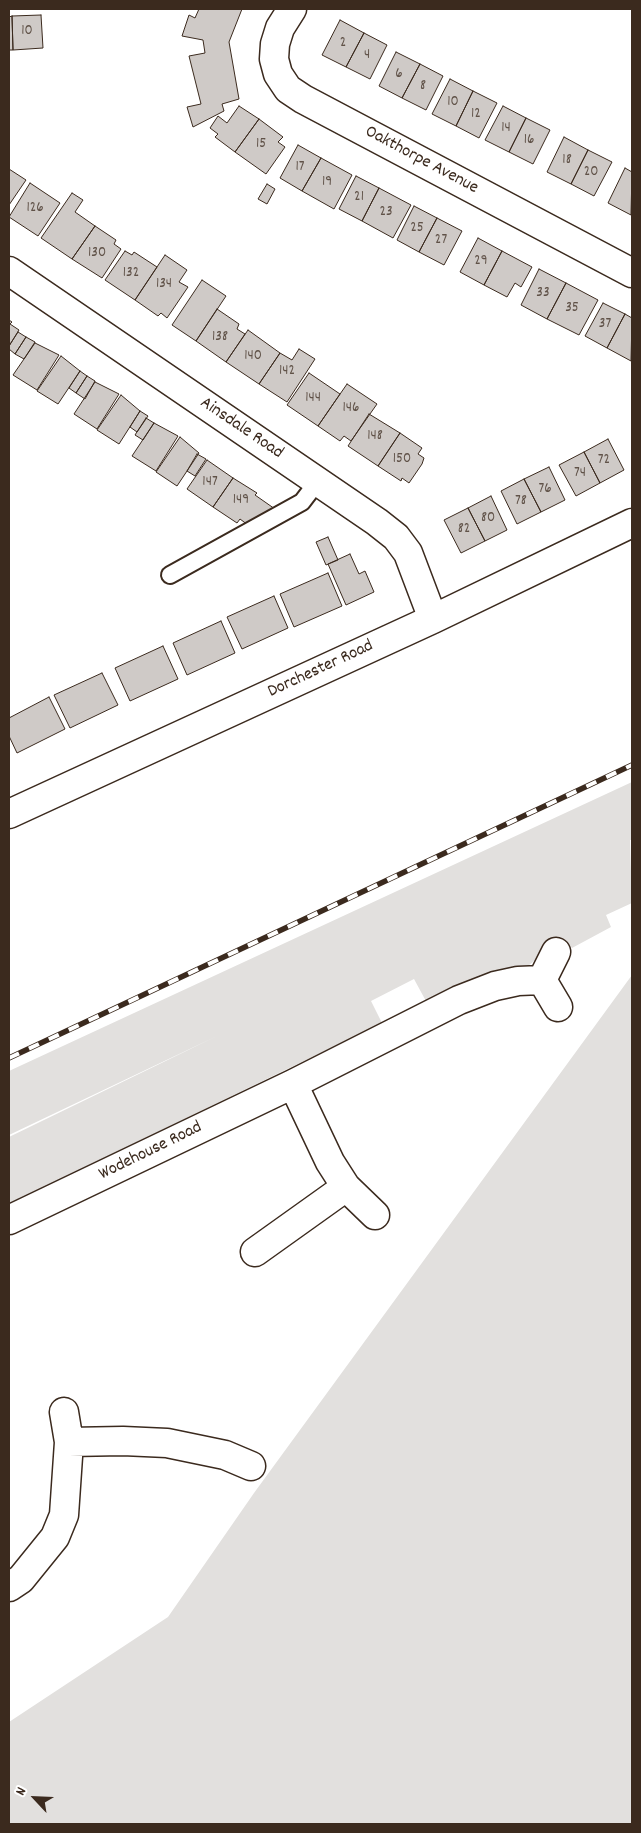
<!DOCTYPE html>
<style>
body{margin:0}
#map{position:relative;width:641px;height:1833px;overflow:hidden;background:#fff;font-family:Dekko,sans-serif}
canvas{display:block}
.frame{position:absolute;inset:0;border:10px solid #3b2a1e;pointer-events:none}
.north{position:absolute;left:10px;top:1773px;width:50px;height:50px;-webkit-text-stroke:4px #fff;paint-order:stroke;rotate:295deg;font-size:14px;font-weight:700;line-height:20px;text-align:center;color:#3b2a1e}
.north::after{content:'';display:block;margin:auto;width:18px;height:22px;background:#3b2a1e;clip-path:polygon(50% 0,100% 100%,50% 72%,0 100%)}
</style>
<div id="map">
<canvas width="641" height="1833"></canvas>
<div class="frame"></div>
<div class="north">N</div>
</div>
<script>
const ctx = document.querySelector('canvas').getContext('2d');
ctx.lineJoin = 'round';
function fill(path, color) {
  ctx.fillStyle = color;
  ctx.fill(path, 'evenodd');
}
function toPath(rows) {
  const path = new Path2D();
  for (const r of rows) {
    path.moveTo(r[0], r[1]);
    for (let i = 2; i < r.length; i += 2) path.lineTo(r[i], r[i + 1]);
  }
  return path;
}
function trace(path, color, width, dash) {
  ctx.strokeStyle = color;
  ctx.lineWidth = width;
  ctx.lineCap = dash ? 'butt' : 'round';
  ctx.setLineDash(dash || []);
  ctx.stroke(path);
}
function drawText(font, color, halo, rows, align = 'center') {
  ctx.font = font + ' Dekko,sans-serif';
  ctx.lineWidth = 4;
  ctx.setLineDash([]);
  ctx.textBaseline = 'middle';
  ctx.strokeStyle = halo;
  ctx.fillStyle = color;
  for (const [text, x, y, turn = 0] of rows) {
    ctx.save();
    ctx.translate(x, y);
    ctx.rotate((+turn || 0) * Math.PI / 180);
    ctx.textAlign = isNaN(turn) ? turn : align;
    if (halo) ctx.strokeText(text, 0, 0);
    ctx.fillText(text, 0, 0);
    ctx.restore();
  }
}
fill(toPath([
 [632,782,632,840,630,840,632,903,606,915,611,927,572,948,562,938,553,938,546,943,534,961,528,966,487,974,427,1003,414,979,371,1001,382,1023,9,1204,9,1137,217,1036,9,1135,9,1071],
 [632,975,632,1824,9,1824,9,1722,168,1617,254,1493]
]), '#e2e0de');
const building = toPath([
 [199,9,242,9,229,42,239,99,222,104,224,111,193,127,187,107,201,104,189,56,205,53,203,40,182,36,189,15,195,18,199,9],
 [41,15,43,48,13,50,12,16,41,15],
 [12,16,13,50,9,50,9,17,12,16],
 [340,20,364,33,346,67,322,55,340,20],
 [364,33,387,45,370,79,346,67,364,33],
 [396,52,420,64,402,98,379,86,396,52],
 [420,64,443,76,426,110,402,98,420,64],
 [450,79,473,91,456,126,432,114,450,79],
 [473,91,497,103,479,138,456,126,473,91],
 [239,106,259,119,235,152,215,137,218,134,210,128,218,116,227,123,239,106],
 [503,106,526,118,509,152,485,140,503,106],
 [526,118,550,130,533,164,509,152,526,118],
 [259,119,283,137,278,142,285,147,266,174,235,152,259,119],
 [564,137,588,150,571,184,547,172,564,137],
 [298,145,321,158,302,191,280,178,298,145],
 [588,150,612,162,594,196,571,184,588,150],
 [321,158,352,175,334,209,302,191,321,158],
 [625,168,632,172,631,215,608,203,625,168],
 [9,169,26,180,9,205,9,169],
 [356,176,379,188,362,221,339,209,356,176],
 [30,183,60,203,38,236,9,217,30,183],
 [267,184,275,189,267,204,258,199,267,184],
 [379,188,411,205,393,238,362,221,379,188],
 [72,193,83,200,75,212,95,226,72,259,41,238,72,193],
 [414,206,437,218,419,252,397,240,414,206],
 [437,218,462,231,444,265,419,252,437,218],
 [95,226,116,240,114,244,121,249,102,278,72,259,95,226],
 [478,238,502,251,484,285,460,272,478,238],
 [125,251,132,255,134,252,157,267,135,300,105,280,125,251],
 [502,251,532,267,521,287,515,283,507,297,484,285,502,251],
 [165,255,187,270,179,282,188,287,167,318,161,313,158,316,135,300,165,255],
 [539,269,566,283,547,319,521,305,539,269],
 [202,280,226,296,196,341,172,325,202,280],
 [566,283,598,300,579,335,547,319,566,283],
 [603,303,625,314,607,348,585,336,603,303],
 [217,309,239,324,237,329,245,334,226,362,196,341,217,309],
 [625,314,632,318,631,361,607,348,625,314],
 [9,320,12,322,10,324,19,330,9,346,9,320],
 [248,330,280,353,259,384,226,362,248,330],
 [18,332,26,337,15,354,9,349,9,346,18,332],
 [26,337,35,342,24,359,15,354,26,337],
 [35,343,59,355,37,390,13,375,35,343],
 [299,349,315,359,287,402,259,384,280,353,292,360,299,349],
 [61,356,80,371,58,404,37,391,61,356],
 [80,371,87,376,76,393,69,388,80,371],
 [309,373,340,394,318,426,287,405,309,373],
 [87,376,95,381,85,399,76,393,87,376],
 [95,382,119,394,97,429,74,414,95,382],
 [347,384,377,404,351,441,344,436,340,441,318,426,347,384],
 [121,395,140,411,119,444,97,430,121,395],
 [140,411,148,416,137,432,130,427,140,411],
 [369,414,400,433,378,466,348,446,369,414],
 [146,418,154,423,143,440,135,435,146,418],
 [154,423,178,436,156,471,132,456,154,423],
 [400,433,422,448,418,454,424,458,422,464,409,483,402,478,401,481,378,466,400,433],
 [180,437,199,453,177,486,156,472,180,437],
 [608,439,624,470,600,483,584,452,608,439],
 [584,452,600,483,576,496,559,465,584,452],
 [197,454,206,459,195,476,187,471,197,454],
 [207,460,233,478,213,507,187,489,207,460],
 [549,467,565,500,541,512,524,479,549,467],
 [233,478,257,493,255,495,275,509,248,525,240,519,237,523,213,507,233,478],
 [524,479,541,512,517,524,501,491,524,479],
 [491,496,507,530,485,541,468,508,491,496],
 [468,508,485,541,461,553,444,520,468,508],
 [328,537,338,560,326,565,316,542,328,537],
 [350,554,359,574,365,571,374,592,346,605,328,564,350,554],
 [328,573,342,606,294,627,280,594,328,573],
 [274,596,288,628,242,649,227,617,274,596],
 [221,621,235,653,187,675,173,643,221,621],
 [163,646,178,679,130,701,115,668,163,646],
 [102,673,118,705,70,728,54,695,102,673],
 [49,697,65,729,17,753,9,736,9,718,49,697]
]);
fill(building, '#cfcac7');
trace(building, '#3b2a1e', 1);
const service = toPath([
 [170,575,302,502,318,481]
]);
const minor = toPath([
 [292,9,280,28,275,44,274,59,278,74,288,89,303,99,632,273],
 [9,271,377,522,396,537,408,553,433,619],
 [9,814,433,619,632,523],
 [542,980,558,1007],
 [346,1187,375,1215],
 [9,1220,293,1084,459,1000,495,986,518,981,542,980,556,952],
 [255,1252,346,1187,330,1162,293,1084],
 [64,1412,69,1442],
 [9,1587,21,1579,55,1537,64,1515,69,1442,123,1441,167,1443,225,1455,251,1466]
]);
trace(service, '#3b2a1e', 20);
trace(minor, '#3b2a1e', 31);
trace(service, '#fff', 16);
trace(minor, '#fff', 28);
const rail = toPath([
 [9,1058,632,765]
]);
trace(rail, '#3b2a1e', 5.5);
trace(rail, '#fff', 4, [11]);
drawText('15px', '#605248', null, [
 ["10",27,32],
 ["2",343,44],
 ["4",367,56],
 ["6",399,75],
 ["8",423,87],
 ["10",453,103],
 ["12",476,115],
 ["14",506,129],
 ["16",529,141],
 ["15",261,145],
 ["18",567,161],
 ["17",300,168],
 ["20",591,173],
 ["19",327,183],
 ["21",359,198],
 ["126",35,209],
 ["23",386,213],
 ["25",417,229],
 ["27",441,241],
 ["130",97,254],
 ["29",481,262],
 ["132",131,274],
 ["134",164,285],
 ["33",543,294],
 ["35",572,309],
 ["37",605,325],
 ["138",220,338],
 ["140",253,357],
 ["142",287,372],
 ["144",313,399],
 ["146",351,409],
 ["148",375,437],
 ["150",402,460],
 ["72",604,461],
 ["74",580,474],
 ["147",210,483],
 ["76",545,490],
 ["149",241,501],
 ["78",521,502],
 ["80",488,519],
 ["82",464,530]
]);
drawText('18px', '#3b2a1e', '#fff', [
 ["Oakthorpe Avenue",421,161,28],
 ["Ainsdale Road",241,429,34],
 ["Dorchester Road",321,670,-25],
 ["Wodehouse Road",151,1152,-26]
]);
</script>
